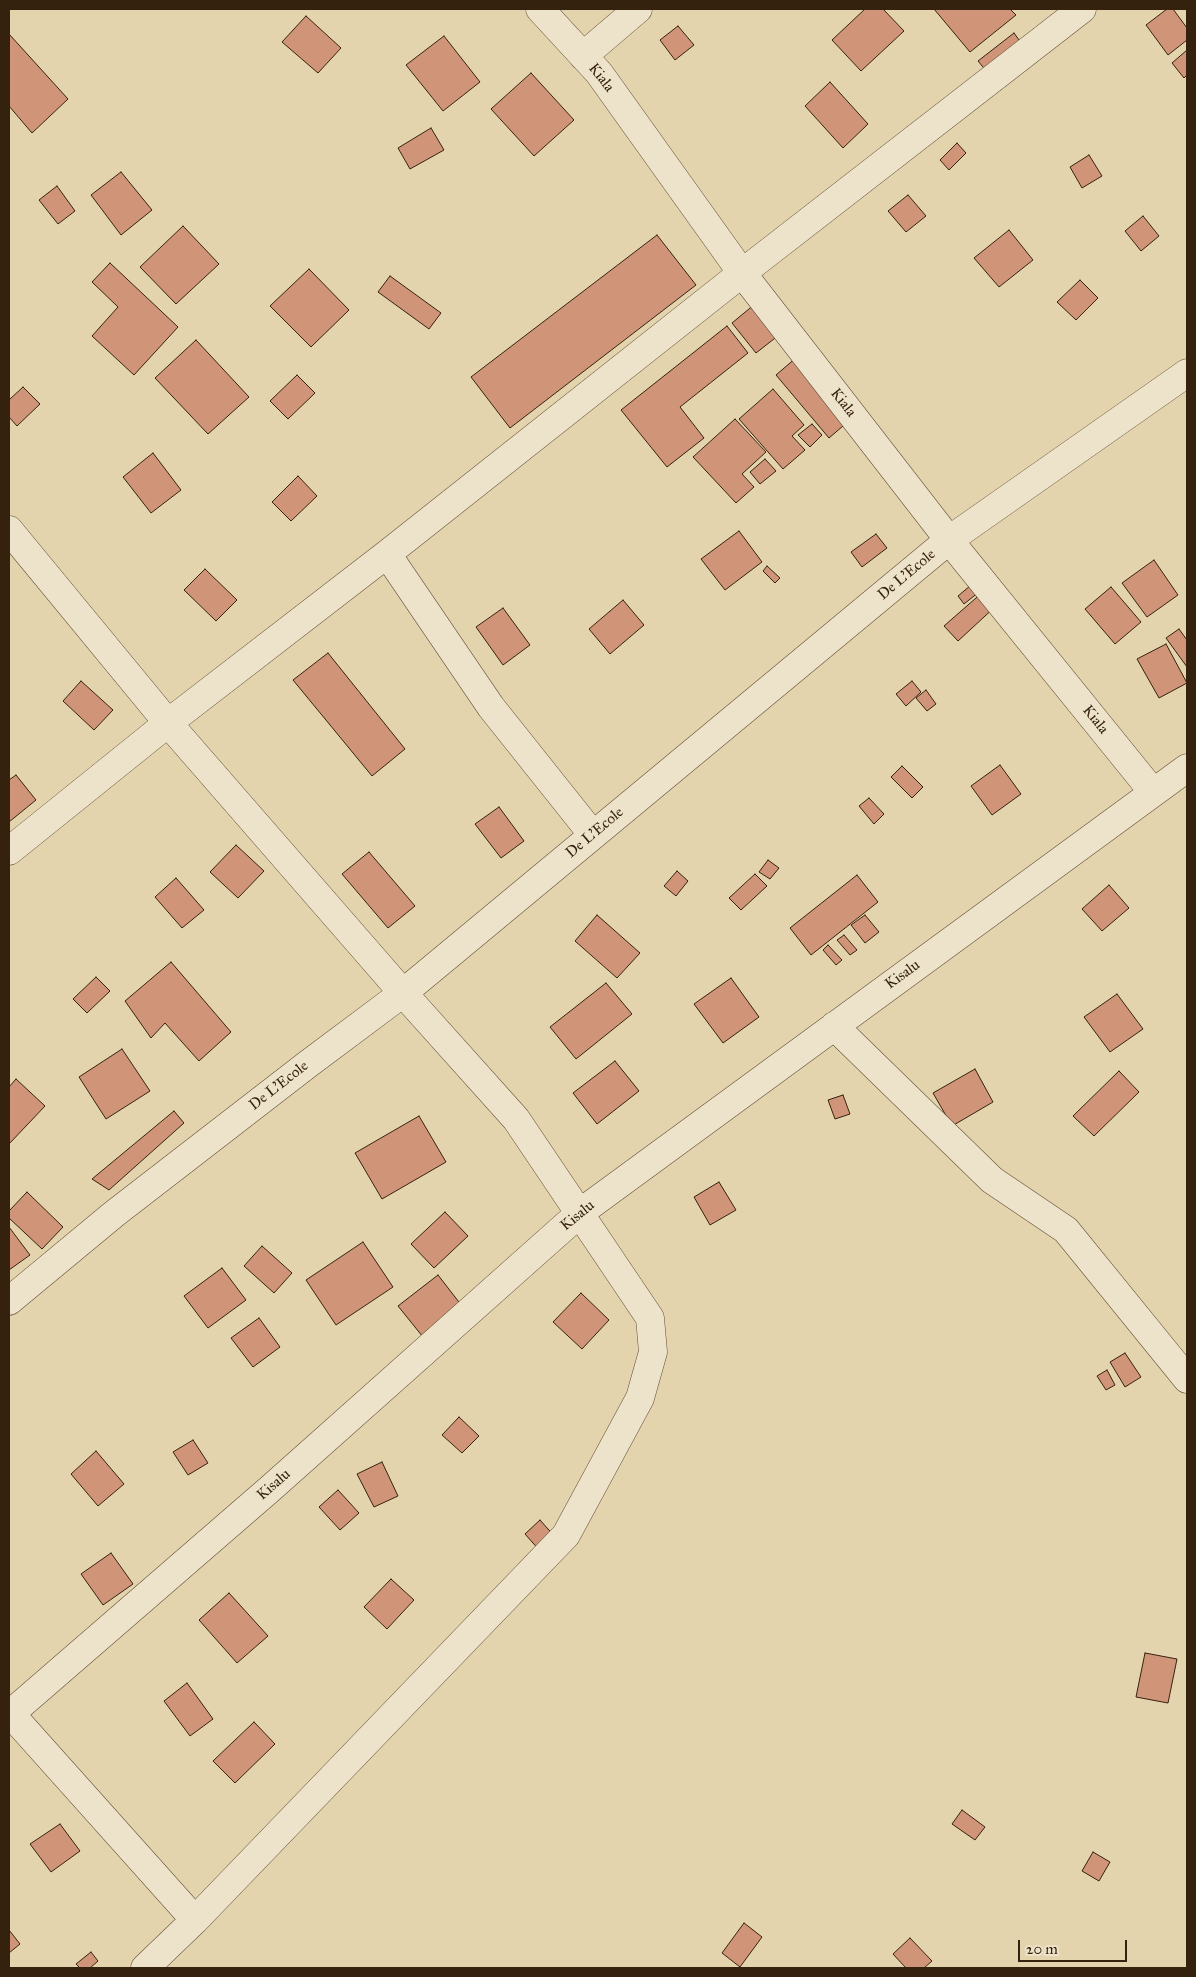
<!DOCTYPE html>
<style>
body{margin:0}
#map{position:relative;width:1196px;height:1977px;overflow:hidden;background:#e4d4ae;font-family:"IM FELL Great Primer",serif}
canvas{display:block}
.frame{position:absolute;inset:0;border:10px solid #35220e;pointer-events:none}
.scale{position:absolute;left:1018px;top:1940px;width:109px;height:22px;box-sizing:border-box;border:2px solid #35220e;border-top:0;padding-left:6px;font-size:15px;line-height:18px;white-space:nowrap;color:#35220e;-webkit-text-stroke:4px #ede3ca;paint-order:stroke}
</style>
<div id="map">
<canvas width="1196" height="1977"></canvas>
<div class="frame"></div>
<div class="scale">20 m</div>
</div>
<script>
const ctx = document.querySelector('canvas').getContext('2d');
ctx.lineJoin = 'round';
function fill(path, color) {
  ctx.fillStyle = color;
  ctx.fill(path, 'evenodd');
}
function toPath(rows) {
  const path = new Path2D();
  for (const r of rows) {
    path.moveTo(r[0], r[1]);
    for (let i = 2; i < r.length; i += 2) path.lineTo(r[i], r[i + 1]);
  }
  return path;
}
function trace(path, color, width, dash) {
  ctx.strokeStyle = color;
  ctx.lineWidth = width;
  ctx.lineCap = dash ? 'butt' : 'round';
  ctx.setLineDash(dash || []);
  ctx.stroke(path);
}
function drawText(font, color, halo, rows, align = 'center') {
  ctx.font = font + ' "IM FELL Great Primer",serif';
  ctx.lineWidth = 5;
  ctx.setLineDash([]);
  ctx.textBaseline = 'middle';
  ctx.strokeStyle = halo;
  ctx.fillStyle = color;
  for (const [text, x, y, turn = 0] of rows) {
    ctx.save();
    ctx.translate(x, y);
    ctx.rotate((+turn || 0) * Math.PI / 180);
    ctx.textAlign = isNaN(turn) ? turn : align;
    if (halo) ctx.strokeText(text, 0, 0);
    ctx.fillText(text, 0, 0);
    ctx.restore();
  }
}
const building = toPath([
 [865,9,883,9,904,31,861,71,832,40,865,9],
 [934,9,1010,9,1016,15,970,52,934,9],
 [1167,9,1173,9,1187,28,1187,40,1168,55,1146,25,1167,9],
 [306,16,341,48,318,73,282,42,306,16],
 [678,26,694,45,675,60,660,40,678,26],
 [1014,33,1027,51,992,78,978,61,1014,33],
 [9,34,68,99,32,133,9,106,9,34],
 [444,36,480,82,443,111,406,65,444,36],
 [1187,50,1187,75,1184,78,1172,63,1187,50],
 [531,73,574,120,534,156,491,109,531,73],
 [830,82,868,124,843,148,805,106,830,82],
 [431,128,444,150,410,169,398,148,431,128],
 [957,143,966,153,949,170,940,160,957,143],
 [1089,155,1102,176,1082,188,1070,167,1089,155],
 [121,172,152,210,121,235,91,195,121,172],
 [57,186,75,211,58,224,39,200,57,186],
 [908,195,926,216,906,232,888,211,908,195],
 [1143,216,1159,236,1141,251,1125,231,1143,216],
 [183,226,219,264,176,304,140,267,183,226],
 [1009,230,1033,260,999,287,974,258,1009,230],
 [657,235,696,285,510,428,471,377,657,235],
 [110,263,178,327,134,375,92,336,118,307,92,282,110,263],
 [309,269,349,310,311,347,270,306,309,269],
 [390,276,441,313,429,329,378,292,390,276],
 [1080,280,1098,298,1076,320,1057,302,1080,280],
 [755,304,779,335,756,353,732,323,755,304],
 [727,326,748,353,680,407,704,438,667,467,621,410,727,326],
 [196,340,249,397,208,434,155,378,196,340],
 [797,357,850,420,829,438,776,375,797,357],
 [297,375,315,393,288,419,270,401,297,375],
 [23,387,40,404,17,426,9,417,9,400,23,387],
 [773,389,804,425,792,436,805,450,783,469,739,419,773,389],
 [735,419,766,452,742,474,754,487,736,503,693,457,735,419],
 [812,424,822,435,810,447,798,435,812,424],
 [153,453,181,490,151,513,123,477,153,453],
 [765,459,776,471,760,484,750,472,765,459],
 [298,476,317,496,291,521,272,502,298,476],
 [739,531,762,562,725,590,701,559,739,531],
 [876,534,887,548,862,567,851,552,876,534],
 [1154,560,1178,595,1147,617,1122,583,1154,560],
 [767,566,780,578,775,583,763,571,767,566],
 [205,569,237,600,216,621,184,590,205,569],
 [977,580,984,588,964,604,958,596,977,580],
 [1111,587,1141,622,1115,644,1085,609,1111,587],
 [984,591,997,605,958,641,944,626,984,591],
 [623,600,644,625,610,654,589,629,623,600],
 [503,608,530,645,503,665,476,627,503,608],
 [1179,629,1187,640,1187,667,1166,638,1179,629],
 [1166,644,1187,683,1159,698,1137,659,1166,644],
 [328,653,405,749,372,776,293,680,328,653],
 [81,681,113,710,94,730,63,701,81,681],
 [912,681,921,692,906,706,896,694,912,681],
 [926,690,936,704,927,711,916,698,926,690],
 [1000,765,1021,794,992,815,971,786,1000,765],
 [902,766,923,787,912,798,891,777,902,766],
 [16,775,36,800,9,822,9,780,16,775],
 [869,798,884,814,874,824,859,806,869,798],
 [499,807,524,841,501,858,475,824,499,807],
 [236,845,264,871,238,898,210,872,236,845],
 [369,852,415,906,388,928,342,874,369,852],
 [768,860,779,868,770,879,759,872,768,860],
 [677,871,688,881,676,896,664,886,677,871],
 [755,874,767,886,741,910,729,898,755,874],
 [857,875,878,902,811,955,790,928,857,875],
 [176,878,204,910,182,928,155,897,176,878],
 [1109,885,1129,908,1102,931,1082,909,1109,885],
 [597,915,640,953,617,978,575,941,597,915],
 [865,915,879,932,865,943,851,925,865,915],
 [844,935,857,950,850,955,837,940,844,935],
 [828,945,842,960,836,965,823,950,828,945],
 [171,962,231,1032,199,1061,165,1023,151,1038,125,1001,171,962],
 [96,977,110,991,87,1013,73,999,96,977],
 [731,978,759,1017,723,1043,694,1004,731,978],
 [606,983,632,1014,576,1059,550,1027,606,983],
 [1117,994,1143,1029,1110,1052,1084,1017,1117,994],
 [122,1049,150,1091,106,1119,79,1077,122,1049],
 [615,1061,639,1091,597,1124,573,1093,615,1061],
 [975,1069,993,1102,952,1126,933,1093,975,1069],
 [1119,1071,1139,1092,1094,1136,1073,1116,1119,1071],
 [16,1079,45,1106,9,1144,9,1087,16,1079],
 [843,1095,850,1114,835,1119,828,1100,843,1095],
 [174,1111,184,1123,109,1190,92,1179,174,1111],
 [419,1116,446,1162,382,1199,355,1153,419,1116],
 [719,1182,736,1210,710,1225,694,1197,719,1182],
 [27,1192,63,1227,42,1249,9,1218,9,1211,27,1192],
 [445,1212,468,1236,434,1268,411,1244,445,1212],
 [9,1227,30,1255,9,1270,9,1227],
 [363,1242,393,1287,336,1325,306,1280,363,1242],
 [262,1246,292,1273,274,1293,244,1266,262,1246],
 [222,1268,246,1300,208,1328,184,1296,222,1268],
 [438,1275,462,1306,423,1337,398,1306,438,1275],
 [581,1293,609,1320,582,1349,553,1322,581,1293],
 [259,1318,280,1347,253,1367,231,1338,259,1318],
 [1125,1353,1141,1377,1125,1387,1110,1362,1125,1353],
 [1107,1370,1115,1385,1106,1390,1097,1376,1107,1370],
 [459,1417,479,1436,462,1453,442,1435,459,1417],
 [193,1440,208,1463,188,1475,173,1452,193,1440],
 [96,1451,124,1484,98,1506,71,1474,96,1451],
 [382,1462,398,1496,374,1507,357,1474,382,1462],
 [338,1490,359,1513,340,1530,319,1507,338,1490],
 [540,1520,556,1538,541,1552,525,1534,540,1520],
 [111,1553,133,1584,103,1605,81,1574,111,1553],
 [391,1579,414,1600,387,1629,364,1607,391,1579],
 [229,1593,268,1636,237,1663,199,1620,229,1593],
 [1145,1653,1177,1659,1168,1703,1136,1697,1145,1653],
 [187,1683,213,1719,190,1736,164,1701,187,1683],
 [254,1722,275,1744,235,1783,213,1761,254,1722],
 [962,1810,985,1827,975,1840,952,1824,962,1810],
 [60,1824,80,1851,51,1872,30,1844,60,1824],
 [1093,1852,1110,1862,1099,1881,1082,1871,1093,1852],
 [744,1923,762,1937,740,1967,722,1953,744,1923],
 [9,1930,20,1944,9,1953,9,1930],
 [910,1938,932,1961,924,1968,906,1968,893,1954,910,1938],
 [91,1952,98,1961,90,1968,80,1968,76,1964,91,1952]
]);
fill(building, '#d09478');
trace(building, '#35220e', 1);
const minor = toPath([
 [540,9,599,73,742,273,949,540,1153,792],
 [583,56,638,9],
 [9,530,168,723,403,993,516,1119,650,1318,653,1352,640,1398,566,1535,195,1920,145,1968],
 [387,554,491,707,593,835],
 [9,851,168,723,387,554,742,273,1082,9],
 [834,1026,992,1180,1066,1230,1187,1379],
 [9,1301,114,1214,308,1064,403,993,949,540,1187,373],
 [9,1712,195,1920],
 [9,1715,271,1488,581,1212,1187,768]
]);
trace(minor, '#614e36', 29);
trace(minor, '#ede3ca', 28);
drawText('15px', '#35220e', '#ede3ca', [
 ["Kiala",601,78,52],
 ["Kiala",843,403,52],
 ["De L'Ecole",907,575,-40],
 ["Kiala",1095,720,51],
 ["De L'Ecole",595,833,-40],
 ["Kisalu",903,975,-36],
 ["De L'Ecole",279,1086,-38],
 ["Kisalu",578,1216,-39],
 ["Kisalu",274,1485,-41]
]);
</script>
